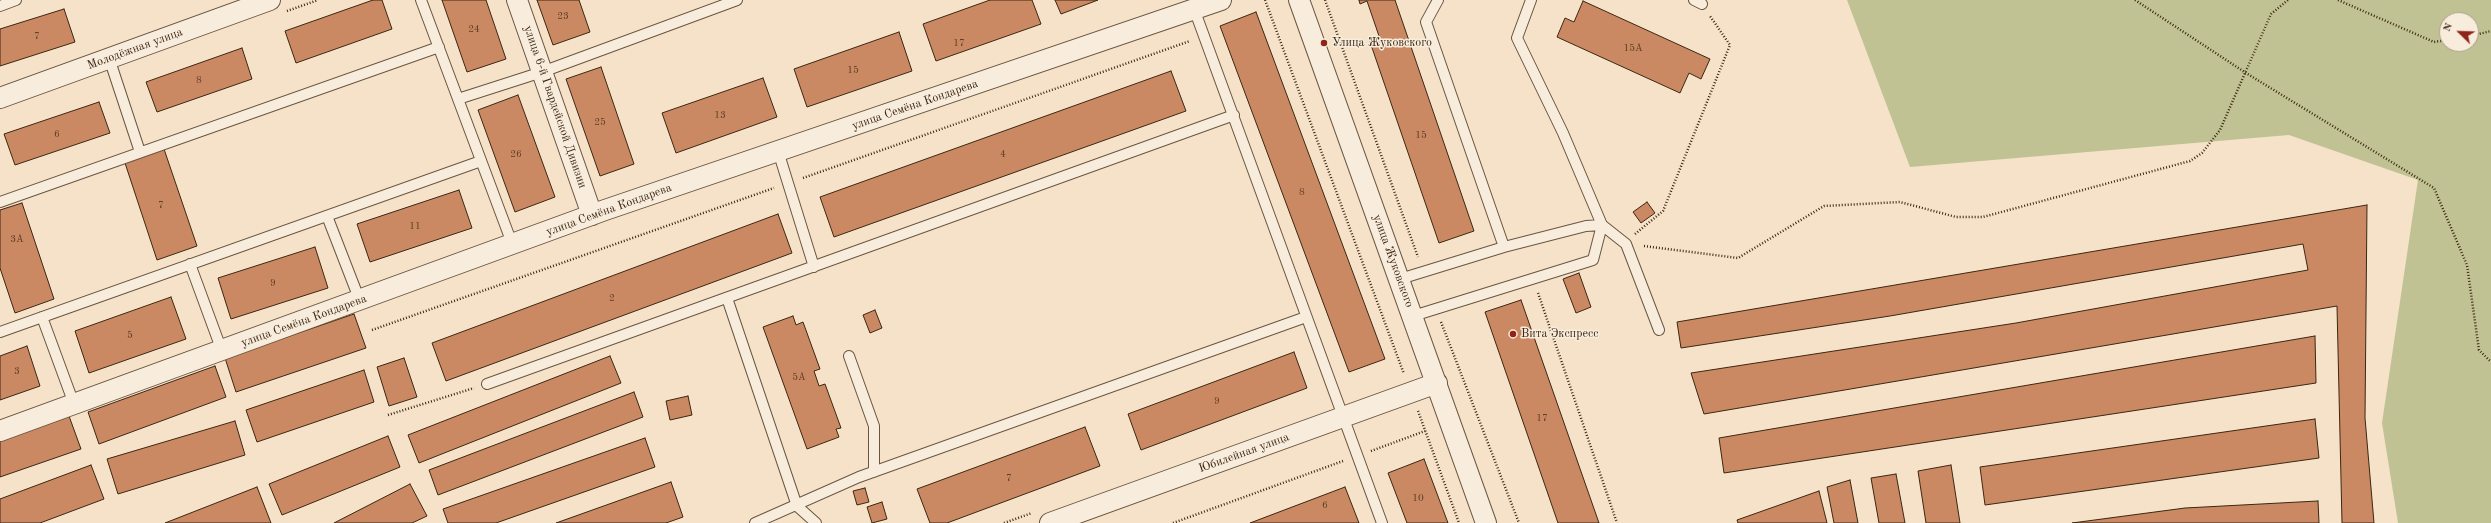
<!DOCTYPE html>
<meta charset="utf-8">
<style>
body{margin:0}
#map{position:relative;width:2491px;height:523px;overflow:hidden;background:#f5e2c9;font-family:"Old Standard TT",serif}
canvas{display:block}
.north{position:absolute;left:2439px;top:12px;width:40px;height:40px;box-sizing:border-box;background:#f8ecdc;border:1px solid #ac9d8b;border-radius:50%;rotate:293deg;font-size:11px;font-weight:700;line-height:16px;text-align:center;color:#3b2712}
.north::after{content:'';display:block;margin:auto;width:14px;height:18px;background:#8f2418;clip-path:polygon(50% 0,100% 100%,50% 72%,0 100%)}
</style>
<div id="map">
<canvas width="2491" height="523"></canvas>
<div class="north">N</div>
</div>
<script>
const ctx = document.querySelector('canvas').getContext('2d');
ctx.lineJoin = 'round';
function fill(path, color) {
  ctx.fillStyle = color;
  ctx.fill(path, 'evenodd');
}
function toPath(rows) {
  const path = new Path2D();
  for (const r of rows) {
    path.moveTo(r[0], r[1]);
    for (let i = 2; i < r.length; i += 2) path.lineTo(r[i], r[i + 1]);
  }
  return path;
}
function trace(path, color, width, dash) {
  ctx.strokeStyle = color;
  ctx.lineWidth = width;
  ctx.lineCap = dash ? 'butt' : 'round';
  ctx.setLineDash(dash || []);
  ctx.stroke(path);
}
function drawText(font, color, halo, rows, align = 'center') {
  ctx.font = font + ' "Old Standard TT",serif';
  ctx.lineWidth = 3;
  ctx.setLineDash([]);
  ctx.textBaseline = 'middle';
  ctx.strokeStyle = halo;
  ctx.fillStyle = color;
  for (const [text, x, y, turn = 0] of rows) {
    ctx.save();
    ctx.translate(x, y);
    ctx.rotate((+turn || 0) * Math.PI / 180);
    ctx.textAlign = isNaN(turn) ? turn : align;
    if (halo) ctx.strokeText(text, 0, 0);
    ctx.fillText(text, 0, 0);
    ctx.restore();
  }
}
fill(toPath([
 [1847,0,2491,0,2491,523,2398,523,2382,423,2418,180,2289,135,1910,167],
 [2447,20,2471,20,2471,44,2447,44]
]), '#c1c293');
const building = toPath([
 [373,0,382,0,392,29,296,63,285,31,373,0],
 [442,0,486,0,506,59,467,72,442,0],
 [537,0,579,0,590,32,553,45,537,0],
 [990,0,1032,0,1041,24,936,61,923,24,990,0],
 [1055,0,1098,0,1061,14,1055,0],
 [1359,0,1395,0,1474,231,1439,243,1369,39,1379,36,1367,1,1360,4,1359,0],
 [1583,1,1710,59,1701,79,1689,73,1680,93,1557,37,1565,18,1574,22,1583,1],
 [64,9,75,42,0,66,0,29,64,9],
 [1256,12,1385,359,1349,372,1220,26,1256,12],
 [899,32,912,71,807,107,794,69,899,32],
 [242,48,252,79,157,112,146,82,242,48],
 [601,67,634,164,600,176,566,79,601,67],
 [1171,71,1186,111,834,237,820,197,1171,71],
 [763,78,777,117,676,153,662,113,763,78],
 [518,95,555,197,515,212,478,110,518,95],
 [99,102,110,133,15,165,4,134,99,102],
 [164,149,197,246,157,260,125,163,164,149],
 [459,190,472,228,370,262,357,224,459,190],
 [1647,202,1655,213,1641,223,1633,212,1647,202],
 [22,203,54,299,15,313,0,268,0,210,22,203],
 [2367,205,2365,418,2374,523,2342,523,2337,306,1704,414,1691,373,2016,323,2308,270,2303,244,1890,316,1681,348,1677,322,2367,205],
 [778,214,792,253,446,381,432,343,778,214],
 [315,247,328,288,231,319,218,278,315,247],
 [1579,273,1591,307,1576,313,1563,279,1579,273],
 [171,297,186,339,89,373,75,331,171,297],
 [1521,300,1599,523,1558,523,1485,312,1521,300],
 [875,310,882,328,870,333,863,315,875,310],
 [354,314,366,348,236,392,225,358,354,314],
 [793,316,796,325,803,322,820,369,814,371,819,386,825,384,841,428,836,429,839,437,807,449,763,327,793,316],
 [2315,336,2316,383,1724,473,1719,438,2315,336],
 [27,346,40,386,0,400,0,356,27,346],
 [1294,352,1307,388,1141,450,1128,414,1294,352],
 [610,356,621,383,419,463,408,435,610,356],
 [404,358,417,397,389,406,377,367,404,358],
 [215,366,226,397,99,444,88,412,215,366],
 [364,370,374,402,257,442,246,410,364,370],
 [634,392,643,417,438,495,429,470,634,392],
 [688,396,692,415,670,420,666,401,688,396],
 [69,416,81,449,0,477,0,440,69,416],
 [2315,419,2319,458,1985,505,1980,467,2315,419],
 [235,421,245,455,118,494,107,459,235,421],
 [1085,427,1100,466,947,523,930,523,917,489,1085,427],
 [388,436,400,467,282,515,269,484,388,436],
 [645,438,655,467,496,523,448,523,443,509,645,438],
 [1424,459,1448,523,1407,523,1388,473,1424,459],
 [91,465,104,499,40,523,0,523,0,499,91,465],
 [1951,465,1960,523,1926,523,1918,471,1951,465],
 [1896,474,1905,523,1879,523,1871,478,1896,474],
 [1850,480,1858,523,1834,523,1827,487,1850,480],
 [671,482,683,517,666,523,556,523,671,482],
 [410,484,427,516,412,523,334,523,410,484],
 [257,487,271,523,165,523,257,487],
 [1345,487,1359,523,1250,523,1345,487],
 [865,488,869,502,857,505,853,491,865,488],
 [1819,491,1827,523,1738,523,1737,520,1819,491],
 [2318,501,2319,523,2072,523,2185,508,2318,501],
 [882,502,887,519,872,523,867,507,882,502]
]);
fill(building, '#cb8963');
trace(building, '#3b2712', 1);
const service = toPath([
 [421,0,513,246],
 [1694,0,1702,4],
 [0,6,16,0],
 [1193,6,1382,523],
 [109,58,140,152],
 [458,99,542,72,737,0],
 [778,151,814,267],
 [0,202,439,47],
 [327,216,360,301],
 [1504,247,1586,226,1602,225,1563,133,1517,38,1531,0],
 [190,264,222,351],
 [1400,279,1504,247,1426,22,1438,0],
 [727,298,797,506,816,523],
 [1413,316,1593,260,1602,225,1626,244,1659,330],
 [42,317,74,404],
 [0,332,481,161],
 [849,356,874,426,874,472],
 [487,384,1234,115],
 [755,523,859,477,1306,317]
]);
const minor = toPath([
 [517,0,592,215],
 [1299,0,1486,523],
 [0,98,270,0],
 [0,431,605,210,1221,0],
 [1050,523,1437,383]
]);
trace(service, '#6a5640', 12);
trace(minor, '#6a5640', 22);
trace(toPath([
 [1265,0,1404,374],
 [1325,0,1418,257],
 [2135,0,2246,73,2434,188,2467,265,2479,350,2491,362],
 [2338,0,2434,42,2447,40],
 [287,11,318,0],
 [2471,36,2491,31],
 [803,178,1190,41],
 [1635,234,1663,211,1730,45,1710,16],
 [1644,246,1738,258,1824,206,1900,202,1956,217,1983,217,2190,161,2202,153,2220,130,2271,14,2288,0],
 [1538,293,1617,523],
 [1441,322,1519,523],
 [372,330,774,188],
 [1418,411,1459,523],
 [388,415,474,388],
 [1371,451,1425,431],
 [1004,523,1032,513],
 [1173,523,1343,461]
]), '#3b2712', 2.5, [1, 2]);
trace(service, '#f8ecdc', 10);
trace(minor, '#f8ecdc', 20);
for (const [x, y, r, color] of [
 [1324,43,4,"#8f2418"],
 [1513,334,4,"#8f2418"]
]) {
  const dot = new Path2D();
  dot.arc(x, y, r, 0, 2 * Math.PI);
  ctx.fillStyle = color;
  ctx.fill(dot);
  trace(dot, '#f8ecdc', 1.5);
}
drawText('10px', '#5f4026', null, [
 ["23",563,16],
 ["24",474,29],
 ["7",37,36],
 ["17",959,43],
 ["15А",1633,48],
 ["15",853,70],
 ["8",199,80],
 ["13",720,115],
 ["25",600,122],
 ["6",57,134],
 ["15",1421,135],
 ["26",516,154],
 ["4",1003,154],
 ["8",1302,192],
 ["7",161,205],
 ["11",415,226],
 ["3А",17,239],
 ["9",273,283],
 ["2",612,298],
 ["5",130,335],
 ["3",17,371],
 ["5А",799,377],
 ["9",1217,401],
 ["17",1542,418],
 ["7",1009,478],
 ["10",1418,498],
 ["6",1325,505]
]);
drawText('12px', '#3b2712', '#f8ecdc', [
 ["Улица Жуковского",1332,43],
 ["Вита Экспресс",1521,334]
], 'left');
drawText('12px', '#3b2712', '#f8ecdc', [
 ["Молодёжная улица",135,49,-20],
 ["улица Семёна Кондарева",915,105,-19],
 ["улица 6-й Гвардейской Дивизии",555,107,71],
 ["улица Семёна Кондарева",609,210,-20],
 ["улица Жуковского",1393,261,70],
 ["улица Семёна Кондарева",304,321,-20],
 ["Юбилейная улица",1244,453,-20]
]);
</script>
